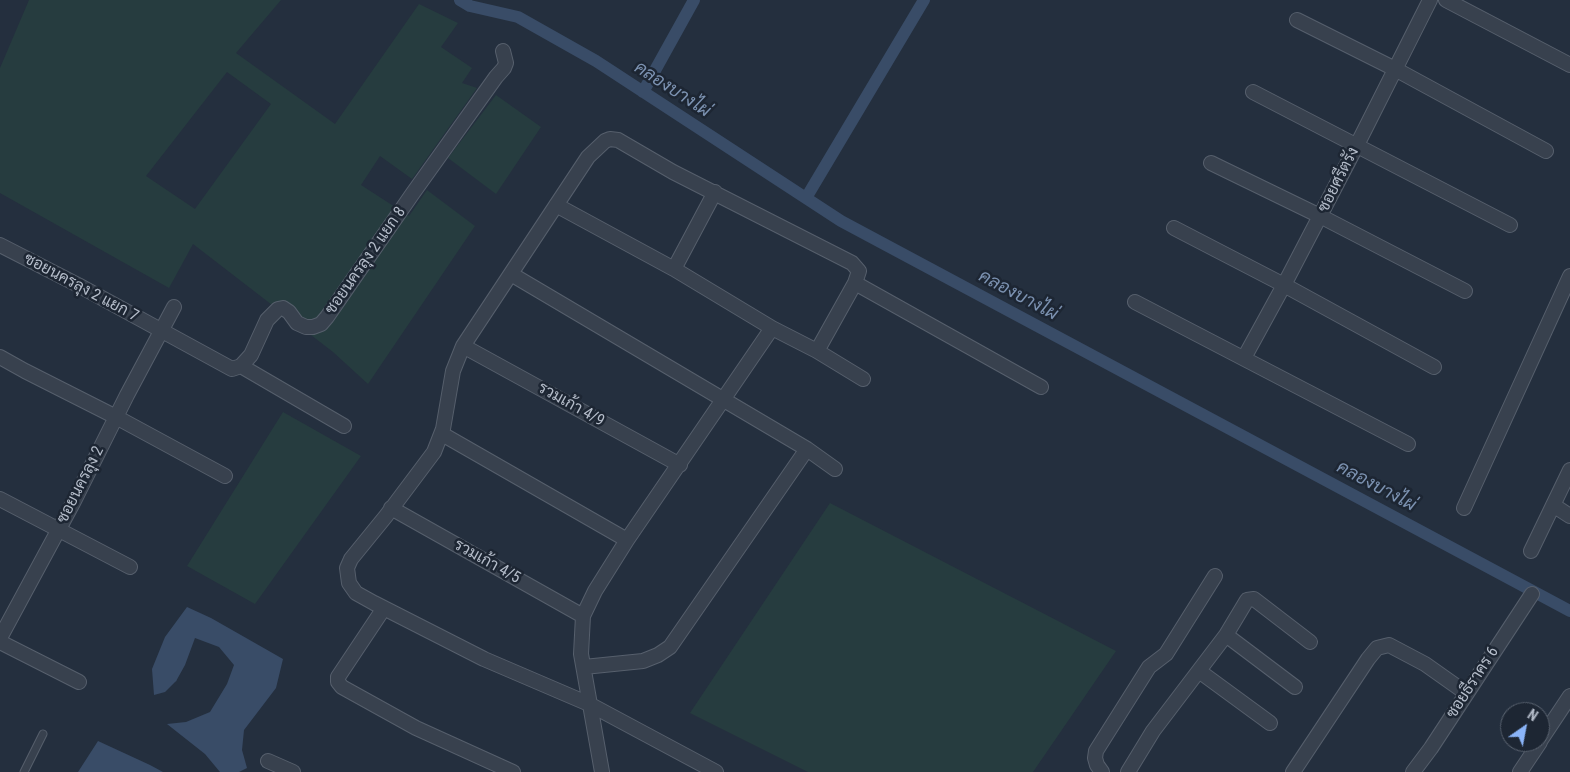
<!DOCTYPE html>
<meta charset="utf-8">
<style>
body{margin:0}
#map{position:relative;width:1570px;height:772px;overflow:hidden;background:#242f3e;font-family:"Roboto Condensed",sans-serif}
canvas{display:block}
.north{position:absolute;left:1500px;top:702px;width:50px;height:50px;box-sizing:border-box;background:#1d2633;border:1px solid #59626f;border-radius:50%;rotate:33deg;font-size:14px;font-weight:700;line-height:20px;text-align:center;color:#b4bcc9}
.north::after{content:'';display:block;margin:auto;width:18px;height:22px;background:#8ab4f8;clip-path:polygon(50% 0,100% 100%,50% 72%,0 100%)}
</style>
<div id="map">
<canvas width="1570" height="772"></canvas>
<div class="north">N</div>
</div>
<script>
const ctx = document.querySelector('canvas').getContext('2d');
ctx.lineJoin = 'round';
function fill(path, color) {
  ctx.fillStyle = color;
  ctx.fill(path, 'evenodd');
}
function toPath(rows) {
  const path = new Path2D();
  for (const r of rows) {
    path.moveTo(r[0], r[1]);
    for (let i = 2; i < r.length; i += 2) path.lineTo(r[i], r[i + 1]);
  }
  return path;
}
function trace(path, color, width, dash) {
  ctx.strokeStyle = color;
  ctx.lineWidth = width;
  ctx.lineCap = dash ? 'butt' : 'round';
  ctx.setLineDash(dash || []);
  ctx.stroke(path);
}
function drawText(font, color, halo, rows, align = 'center') {
  ctx.font = font + ' "Roboto Condensed",Sarabun,sans-serif';
  ctx.lineWidth = 5;
  ctx.setLineDash([]);
  ctx.textBaseline = 'middle';
  ctx.strokeStyle = halo;
  ctx.fillStyle = color;
  for (const [text, x, y, turn = 0] of rows) {
    ctx.save();
    ctx.translate(x, y);
    ctx.rotate((+turn || 0) * Math.PI / 180);
    ctx.textAlign = isNaN(turn) ? turn : align;
    if (halo) ctx.strokeText(text, 0, 0);
    ctx.fillText(text, 0, 0);
    ctx.restore();
  }
}
fill(toPath([
 [29,0,281,0,236,53,335,124,419,4,458,23,441,47,472,68,462,83,477,88,412,179,380,156,361,185,409,216,427,190,475,226,368,384,333,352,193,244,169,288,0,193,0,68],
 [227,72,271,104,195,209,146,176],
 [496,95,541,127,496,194,448,158],
 [283,412,361,456,255,604,187,566],
 [830,503,1116,651,1033,772,808,772,690,713]
]), '#263c3f');
fill(toPath([
 [187,607,211,618,283,659,276,688,244,730,242,750,247,768,239,772,220,772,205,754,167,724,186,722,210,712,227,684,234,665,219,647,195,638,185,665,175,683,177,680,165,692,154,695,152,669,165,637],
 [98,741,150,765,163,772,78,772]
]), '#394c67');
trace(toPath([
 [460,0,470,6,518,17,596,61,841,221,1570,611],
 [643,92,694,0],
 [806,198,924,0]
]), '#394c67', 12);
const service = toPath([
 [24,772,43,734]
]);
const minor = toPath([
 [1446,0,1570,65],
 [1297,20,1395,69,1546,151],
 [1253,92,1510,225],
 [1211,163,1320,216,1465,291],
 [556,205,674,269,772,328,817,351,863,379],
 [1174,228,1284,285,1434,367],
 [0,245,78,285,232,369,241,366,251,355,267,320,278,309,283,308,289,312,297,323,306,327,313,327,321,324,327,317,413,193,496,77,504,68,506,63,503,51],
 [674,269,715,192],
 [511,274,807,449,835,469],
 [1135,302,1408,444],
 [463,346,680,465],
 [817,351,855,283,1041,387],
 [0,357,25,371,116,417,225,476],
 [1244,358,1284,285,1357,145,1430,0],
 [241,366,344,426],
 [442,434,627,540],
 [0,499,130,567],
 [1553,505,1570,516],
 [391,508,583,616],
 [1464,508,1570,276],
 [1531,551,1570,470],
 [384,608,338,677,338,682,342,687,416,728,513,772],
 [1226,635,1295,687],
 [0,638,73,503,127,395,174,307],
 [0,642,79,682],
 [584,667,643,661,658,655,670,647,807,449],
 [1199,671,1270,723],
 [1540,741,1570,696],
 [268,761,293,772],
 [602,772,581,654,583,616,595,591,627,540,772,328],
 [716,772,589,704,484,659,374,603,356,593,349,583,347,568,351,559,386,516,434,452,443,429,453,371,463,346,588,157,605,141,610,139,618,140,673,172,852,263,859,271,855,283],
 [1102,772,1097,765,1095,758,1096,751,1149,667,1166,654,1215,576],
 [1128,772,1153,731,1226,635,1247,600,1254,599,1310,642],
 [1293,772,1368,659,1377,648,1389,645,1425,664,1466,693],
 [1413,772,1431,748,1532,594],
 [1520,772,1540,742]
]);
trace(service, '#565f6c', 9);
trace(minor, '#565f6c', 16);
trace(service, '#38414e', 7);
trace(minor, '#38414e', 14);
drawText('16px', '#b4bcc9', '#1d2633', [
 ["ซอยศรีตรัง",1339,180,-63],
 ["ซอยนครลุง 2 แยก 8",366,261,-55],
 ["ซอยนครลุง 2 แยก 7",81,288,28],
 ["รวมเก้า 4/9",571,405,29],
 ["ซอยนครลุง 2",81,485,-63],
 ["รวมเก้า 4/5",487,562,29],
 ["ซอยธีราคร 6",1473,683,-57]
]);
drawText('italic 18px', '#7c92b1', '#1d2633', [
 ["คลองบางไผ่",672,90,33],
 ["คลองบางไผ่",1018,296,28],
 ["คลองบางไผ่",1376,487,28]
]);
</script>
